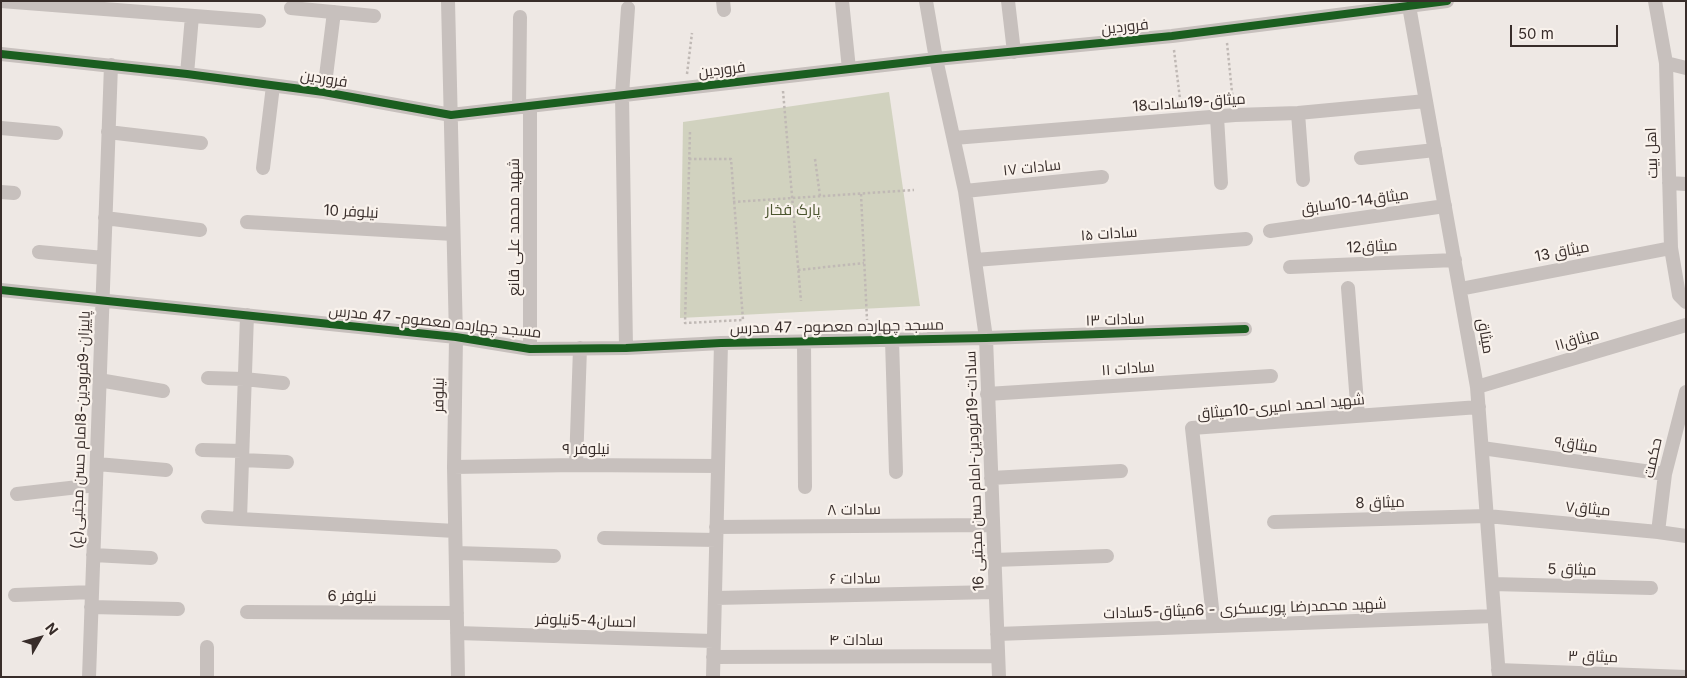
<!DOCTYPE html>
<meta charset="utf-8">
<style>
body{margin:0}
#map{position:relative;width:1687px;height:678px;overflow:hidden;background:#eee8e4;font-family:Inter,sans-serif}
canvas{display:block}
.frame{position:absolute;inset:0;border:2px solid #382d2a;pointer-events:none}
.north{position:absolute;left:15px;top:613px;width:50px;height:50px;-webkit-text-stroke:4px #f9f2ec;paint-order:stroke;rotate:52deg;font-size:14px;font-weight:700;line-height:20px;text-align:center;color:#382d2a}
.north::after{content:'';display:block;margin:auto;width:18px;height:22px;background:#382d2a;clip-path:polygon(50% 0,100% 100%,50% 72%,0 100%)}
.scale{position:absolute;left:1510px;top:25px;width:108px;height:22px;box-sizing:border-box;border:2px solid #382d2a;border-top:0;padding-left:6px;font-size:15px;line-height:18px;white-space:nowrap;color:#382d2a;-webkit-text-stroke:4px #f9f2ec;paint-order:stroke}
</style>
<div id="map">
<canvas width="1687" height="678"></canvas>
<div class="frame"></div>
<div class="north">N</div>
<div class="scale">50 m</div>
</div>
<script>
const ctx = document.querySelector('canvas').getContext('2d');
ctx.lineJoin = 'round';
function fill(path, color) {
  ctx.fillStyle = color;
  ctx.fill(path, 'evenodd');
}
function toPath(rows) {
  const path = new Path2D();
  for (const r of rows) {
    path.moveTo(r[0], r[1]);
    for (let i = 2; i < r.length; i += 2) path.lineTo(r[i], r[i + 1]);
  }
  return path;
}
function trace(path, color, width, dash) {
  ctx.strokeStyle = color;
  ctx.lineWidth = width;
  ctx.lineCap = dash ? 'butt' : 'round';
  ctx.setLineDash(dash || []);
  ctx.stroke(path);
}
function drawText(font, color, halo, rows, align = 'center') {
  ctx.font = font + ' Inter,Cairo,sans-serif';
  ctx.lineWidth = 4.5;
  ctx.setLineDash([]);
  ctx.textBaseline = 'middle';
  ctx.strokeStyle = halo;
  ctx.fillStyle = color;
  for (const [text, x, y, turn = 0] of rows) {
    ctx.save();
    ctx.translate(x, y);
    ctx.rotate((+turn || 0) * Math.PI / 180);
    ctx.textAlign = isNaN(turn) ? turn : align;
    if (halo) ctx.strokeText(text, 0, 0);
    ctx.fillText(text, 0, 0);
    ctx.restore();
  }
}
fill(toPath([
 [889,92,920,306,680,318,683,122]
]), '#d1d2bf');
trace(toPath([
 [1227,43,1233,102],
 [1174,50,1181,107],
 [687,74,692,33],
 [783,91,801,301],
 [689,159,731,159,743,320,685,323,690,131],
 [815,159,820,196],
 [861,194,867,320],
 [733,202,914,190],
 [798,270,864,263]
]), '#c0b9b5', 2.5, [2.5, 2.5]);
trace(toPath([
 [1,1,259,21],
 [448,1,456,337,454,467,458,677],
 [723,1,724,10],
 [842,1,849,69],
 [926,1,936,59,965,191,986,338,999,677],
 [1008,1,1014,52],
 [1655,1,1666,63,1671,248,1679,295,1686,302],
 [1409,6,1477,387,1499,677],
 [291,8,374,16],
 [1,54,187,74,324,92,451,115,936,59,1172,36,1447,1],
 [1666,63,1686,68],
 [187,74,192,16],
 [324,92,334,12],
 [519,107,520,17],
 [1298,113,1303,180],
 [1217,117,1221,183],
 [1,128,56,133],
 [108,132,201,143],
 [954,138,1235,115,1298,113,1426,101],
 [1361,158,1435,150],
 [263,168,273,86],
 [1669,183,1686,184],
 [965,191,1102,177],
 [1,192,14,193],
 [105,218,200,230],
 [247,222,453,234],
 [1270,231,1445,206],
 [39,252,104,258],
 [975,260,1246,239],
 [1290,267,1455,260],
 [1348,288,1358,416],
 [1460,289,1671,248],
 [1,290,456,337,530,349,626,348,721,343,986,338,1245,329],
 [247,315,240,519,455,531],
 [892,340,896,472],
 [804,342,805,487],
 [626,348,622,95,628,8],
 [530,349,530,106],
 [208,378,244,379,283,383],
 [99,380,163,391],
 [1477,387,1686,325],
 [987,394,1271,376],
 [1482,448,1665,474],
 [202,450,242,451],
 [242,460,287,462],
 [97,464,166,470],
 [576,465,580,348],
 [454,467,576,465,718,466],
 [991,478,1121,471],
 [17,494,96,485],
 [208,517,240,519],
 [1274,522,1487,516,1658,532,1686,536],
 [716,527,993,525],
 [1658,532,1665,474,1686,392],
 [604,538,716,540],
 [456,553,554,556],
 [93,555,151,558],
 [994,560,1107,556],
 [1492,584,1651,588],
 [15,595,92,592],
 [715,598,995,592],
 [91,607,178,609],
 [247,612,457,613],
 [1214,626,1192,428,1479,407],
 [457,633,713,641],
 [997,634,1494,616],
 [207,647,207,677],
 [713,657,998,656],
 [1498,670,1686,677],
 [89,677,111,65],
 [713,677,721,343]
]), '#c7c0bd', 14);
trace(toPath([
 [1,54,187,74,324,92,451,115,936,59,1172,36,1447,1],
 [1,290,456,337,530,349,626,348,721,343,986,338,1245,329]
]), '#1b5e20', 8);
drawText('15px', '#382d2a', '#f9f2ec', [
 ["فروردین",1125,27,-6],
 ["فروردین",722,70,-7],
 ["فروردین",324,79,9],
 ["18میثاق-19سادات",1189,103,-4],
 ["اهل بیت",1652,153,-92],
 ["سادات ۱۷",1032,168,-6],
 ["میثاق14-10سابق",1355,202,-8],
 ["نیلوفر 10",351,212,3],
 ["شهید محمد علی قانع",514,227,-90],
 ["سادات ۱۵",1109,234,-4],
 ["12میثاق",1372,247,-3],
 ["میثاق 13",1562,252,-11],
 ["سادات ۱۳",1115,320,-2],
 ["مسجد چهارده معصوم- 47 مدرس",435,322,6],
 ["مسجد چهارده معصوم- 47 مدرس",837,327,-1],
 ["میثاق",1485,336,80],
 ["میثاق۱۱",1577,340,-16],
 ["سادات ۱۱",1128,369,-4],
 ["نیلوفر",439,395,-89],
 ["شهید احمد امیری-10میثاق",1281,407,-5],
 ["پاییزان-9فرودین-8امام حسن مجتبی(ع)",81,430,-88],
 ["میثاق۹",1576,445,8],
 ["نیلوفر ۹",586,449],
 ["حکمت",1653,458,-78],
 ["سادات-19فرودین-امام حسن مجتبی 16",975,471,-92],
 ["میثاق 8",1380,503,-2],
 ["میثاق۷",1588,509,5],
 ["سادات ۸",854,510,-1],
 ["میثاق 5",1572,570,1],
 ["سادات ۶",855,579,-1],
 ["نیلوفر 6",352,596],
 ["شهید محمدرضا پورعسکری - 6میثاق-5سادات",1245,609,-2],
 ["احسان4-5نیلوفر",586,621,2],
 ["سادات ۴",856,640],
 ["میثاق ۳",1593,657,2]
]);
drawText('15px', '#4b552f', '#f9f2ec', [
 ["پارک فخار",793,210]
]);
</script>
